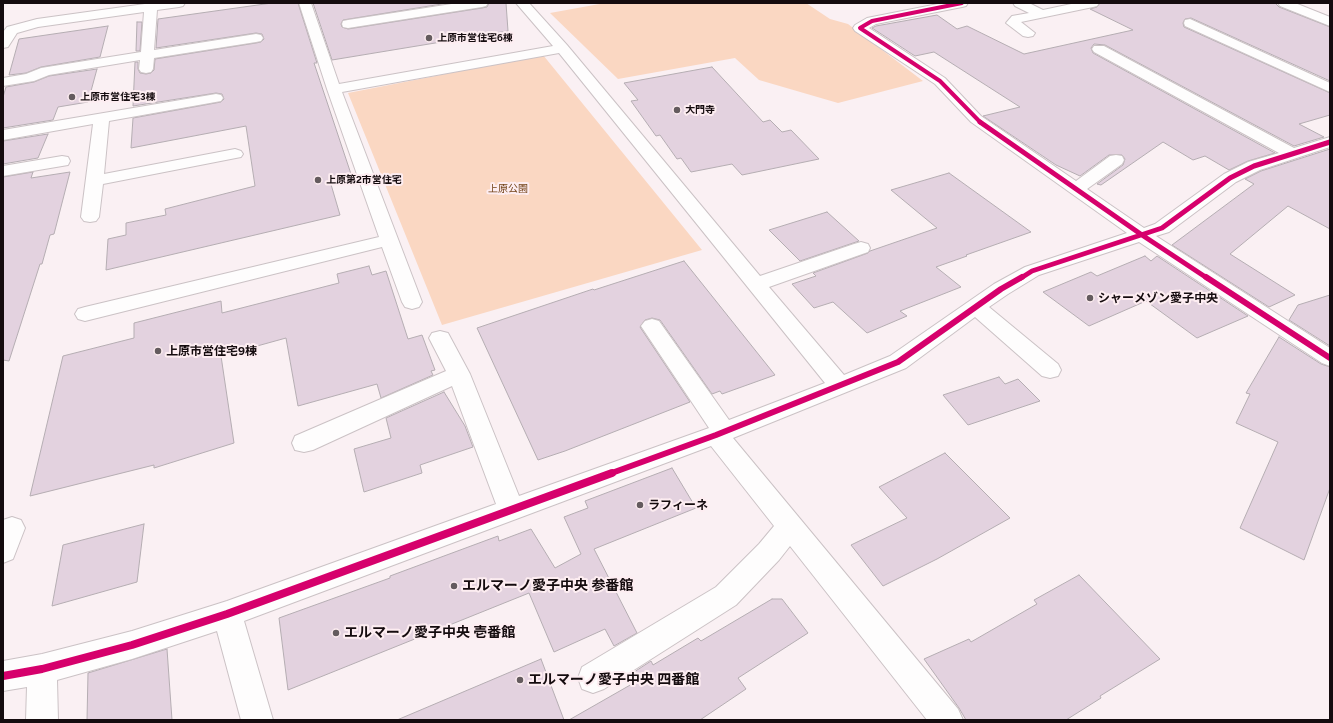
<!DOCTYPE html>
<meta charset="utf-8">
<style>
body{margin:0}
#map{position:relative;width:1333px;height:723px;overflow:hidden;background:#faf0f3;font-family:Figtree,sans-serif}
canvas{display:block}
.frame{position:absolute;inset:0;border:4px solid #140b0e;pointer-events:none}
</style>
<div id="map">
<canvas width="1333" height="723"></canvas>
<div class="frame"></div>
</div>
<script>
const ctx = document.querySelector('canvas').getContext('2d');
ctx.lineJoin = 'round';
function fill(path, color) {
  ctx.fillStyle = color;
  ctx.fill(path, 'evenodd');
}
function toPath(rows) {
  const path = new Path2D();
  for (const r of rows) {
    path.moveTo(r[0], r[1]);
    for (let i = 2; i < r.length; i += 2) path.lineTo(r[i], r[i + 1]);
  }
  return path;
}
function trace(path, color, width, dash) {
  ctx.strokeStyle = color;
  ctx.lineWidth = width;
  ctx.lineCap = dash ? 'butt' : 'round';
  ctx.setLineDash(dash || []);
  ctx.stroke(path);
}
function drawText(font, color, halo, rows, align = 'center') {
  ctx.font = font + ' Figtree,"Noto Sans JP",sans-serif';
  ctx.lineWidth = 4;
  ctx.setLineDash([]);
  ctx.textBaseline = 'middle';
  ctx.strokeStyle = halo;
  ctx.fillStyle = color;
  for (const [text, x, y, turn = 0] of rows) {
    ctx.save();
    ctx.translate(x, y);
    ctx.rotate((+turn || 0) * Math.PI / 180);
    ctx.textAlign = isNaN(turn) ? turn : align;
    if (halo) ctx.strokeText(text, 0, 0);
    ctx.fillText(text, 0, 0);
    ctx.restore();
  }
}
fill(toPath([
 [605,3,806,3,830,19,848,24,923,81,838,103,759,80,735,58,618,79,550,13],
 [543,55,702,250,442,325,348,93]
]), '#fad7c2');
const building = toPath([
 [272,3,298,3,317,63,314,63,352,177,330,181,340,215,106,270,108,239,126,235,126,223,166,215,165,209,255,186,246,126,131,148,133,118,221,102,224,99,222,94,216,93,133,106,135,62,138,62,138,69,140,73,146,74,151,73,154,70,155,59,256,43,261,42,264,39,262,34,256,33,156,48,158,19,272,3],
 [313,3,448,3,343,20,341,24,342,27,348,29,482,8,487,7,489,3,506,3,508,31,332,60,313,3],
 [1100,3,1275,3,1279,7,1330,27,1330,81,1191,18,1185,19,1183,23,1184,27,1330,93,1330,115,1299,124,1324,137,1294,146,1105,45,1094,44,1091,48,1093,53,1275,153,1248,161,1229,170,1205,156,1193,160,1163,142,1101,185,1097,184,1123,165,1125,159,1122,155,1109,155,1080,176,1056,165,983,116,1020,107,934,52,915,56,872,28,876,26,937,15,957,29,967,26,1024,54,1133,30,1090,9,1097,7,1100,3],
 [137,22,142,22,140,51,136,51,137,22],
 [108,26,100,57,41,67,26,73,9,75,19,39,108,26],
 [712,67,763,122,770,120,782,132,791,130,819,159,742,175,732,164,691,172,681,158,677,159,660,135,656,136,631,101,638,100,624,83,712,67],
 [97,69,88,102,58,107,53,120,3,128,3,97,6,87,34,82,49,76,97,69],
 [48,134,38,158,3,164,3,141,48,134],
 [1330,149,1330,229,1288,206,1230,254,1295,295,1269,307,1172,245,1254,184,1245,179,1261,171,1330,149],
 [33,172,31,178,70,172,54,234,50,235,42,264,40,264,9,361,3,360,3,177,33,172],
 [949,173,1031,232,966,255,967,256,936,267,961,287,900,311,907,316,867,333,833,302,814,308,792,284,816,276,813,273,868,253,870,251,937,228,891,190,949,173],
 [827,212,859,241,800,261,769,230,827,212],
 [1145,256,1151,261,1157,256,1248,316,1197,338,1146,301,1089,326,1043,292,1091,272,1097,276,1145,256],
 [684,261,775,375,722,394,720,391,712,394,660,320,652,318,645,320,640,327,690,402,565,451,538,460,477,328,593,289,594,290,684,261],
 [369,266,372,275,386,271,408,339,422,335,435,370,431,371,433,375,381,398,377,384,298,406,286,338,221,356,234,443,154,468,154,465,30,496,63,356,134,338,134,323,221,301,222,313,339,283,337,274,369,266],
 [1330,295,1330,346,1289,320,1298,305,1330,295],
 [1279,337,1321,364,1330,367,1330,488,1304,560,1240,528,1278,442,1236,423,1250,394,1246,393,1279,337],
 [999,377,1005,384,1018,379,1040,401,968,425,943,395,999,377],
 [444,392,465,426,473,447,420,465,422,473,364,492,354,449,391,438,386,418,444,392],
 [945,453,1010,518,937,559,883,586,851,545,907,518,879,487,945,453],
 [672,468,696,508,594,549,637,633,614,646,605,629,554,652,529,593,288,690,279,618,390,578,390,576,498,536,499,541,531,529,555,568,581,554,564,517,588,508,585,501,672,468],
 [144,524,137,582,52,606,63,545,144,524],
 [1079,575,1160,659,1100,696,1101,698,1066,720,966,720,959,708,924,659,969,639,971,642,1037,604,1034,600,1079,575],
 [772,599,782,599,808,633,738,678,746,689,700,720,569,720,632,684,628,676,651,661,653,665,698,638,701,641,772,599],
 [167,649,172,720,87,720,88,673,167,649],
 [541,659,564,720,397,720,541,659]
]);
fill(building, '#e3d2df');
trace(building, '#b5adb2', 1);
const minor = toPath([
 [152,3,185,3,183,6,179,7,157,10,154,50,256,34,261,35,263,38,261,41,256,42,154,58,153,69,151,72,146,73,141,72,139,69,140,60,49,75,34,81,3,86,3,78,26,74,41,68,141,52,144,12,38,27,17,33,8,47,3,48,3,32,7,27,37,19,152,3],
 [299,3,311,3,339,84,553,46,516,3,529,3,567,45,760,276,854,244,861,242,868,244,870,248,868,252,769,287,844,375,890,356,994,284,1025,267,1127,233,971,122,935,84,855,31,853,28,855,25,867,18,943,3,968,3,966,6,962,7,876,24,869,28,945,78,981,116,1076,181,1110,156,1116,155,1122,156,1124,160,1122,164,1087,189,1144,228,1155,224,1224,174,1248,162,1279,153,1094,52,1092,49,1094,46,1104,46,1294,148,1330,137,1330,147,1260,170,1236,182,1169,232,1156,236,1330,348,1330,366,1322,363,1139,242,1039,275,1008,294,989,307,1058,364,1061,370,1058,376,1050,378,1042,376,975,317,906,368,733,438,958,709,963,720,927,720,790,546,779,560,736,605,604,689,593,693,582,689,578,678,582,667,716,587,759,544,774,526,711,446,244,621,273,720,241,720,217,631,132,659,57,680,58,720,26,720,27,687,3,691,3,661,42,654,132,631,227,601,496,504,452,386,313,450,304,452,295,450,292,443,295,436,446,371,429,338,432,333,440,331,448,333,470,374,519,496,709,428,641,326,645,321,652,319,659,321,729,420,825,383,559,53,342,92,422,302,419,307,412,309,405,307,402,302,382,247,85,321,78,319,75,314,78,309,85,307,379,237,327,89,299,3],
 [458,3,488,3,486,6,482,7,348,28,343,27,342,24,343,21,348,20,458,3],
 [1013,3,1029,3,1043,10,1076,3,1099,3,1097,6,1093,7,1021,22,1035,33,1033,36,1028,37,1023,36,1006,23,1012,16,1029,13,1015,6,1013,3],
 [1278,3,1295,3,1330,17,1330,26,1280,6,1278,3],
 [1190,19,1330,83,1330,92,1185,26,1184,23,1185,20,1190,19],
 [216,94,221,95,223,98,221,101,109,121,104,174,235,149,241,151,243,154,241,157,103,184,99,217,96,221,90,222,84,221,81,217,93,124,3,140,3,130,216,94],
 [62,156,68,157,70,161,68,165,3,176,3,166,62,156],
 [12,517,21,520,25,528,13,559,3,563,3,520,12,517]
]);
trace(minor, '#cbc2c5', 2);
fill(minor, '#fefdfd');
trace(toPath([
 [962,3,872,21,860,28,940,81,981,123]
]), '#d6006c', 4);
trace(toPath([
 [980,122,1142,235,1207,278],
 [1021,278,1032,271,1162,228,1230,178,1254,166,1330,142]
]), '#d6006c', 5);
trace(toPath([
 [1206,277,1330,358],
 [609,474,716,435,898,362,1001,289,1022,277]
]), '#d6006c', 6);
trace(toPath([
 [3,676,42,669,132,645,227,614,612,473]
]), '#d6006c', 8);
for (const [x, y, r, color] of [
 [429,38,4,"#645b5e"],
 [72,97,4,"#645b5e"],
 [677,110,4,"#645b5e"],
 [318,180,4,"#645b5e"],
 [1090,298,4,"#645b5e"],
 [158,351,4,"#645b5e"],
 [640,505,4,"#645b5e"],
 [454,586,4,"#645b5e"],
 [336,633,4,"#645b5e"],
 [520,680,4,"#645b5e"]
]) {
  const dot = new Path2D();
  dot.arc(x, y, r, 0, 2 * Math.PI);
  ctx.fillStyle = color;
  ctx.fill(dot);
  trace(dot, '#fdedf1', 1.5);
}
drawText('bold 10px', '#140b0e', '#fdedf1', [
 ["上原市営住宅6棟",437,38],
 ["上原市営住宅3棟",80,97],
 ["大門寺",685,110],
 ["上原第2市営住宅",326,180]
], 'left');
drawText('10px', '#734318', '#fdedf1', [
 ["上原公園",508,189]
]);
drawText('bold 12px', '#140b0e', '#fdedf1', [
 ["シャーメゾン愛子中央",1098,298],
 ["上原市営住宅9棟",166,351],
 ["ラフィーネ",648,505]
], 'left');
drawText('bold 14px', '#140b0e', '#fdedf1', [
 ["エルマーノ愛子中央 参番館",462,586],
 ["エルマーノ愛子中央 壱番館",344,633],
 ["エルマーノ愛子中央 四番館",528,680]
], 'left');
</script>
